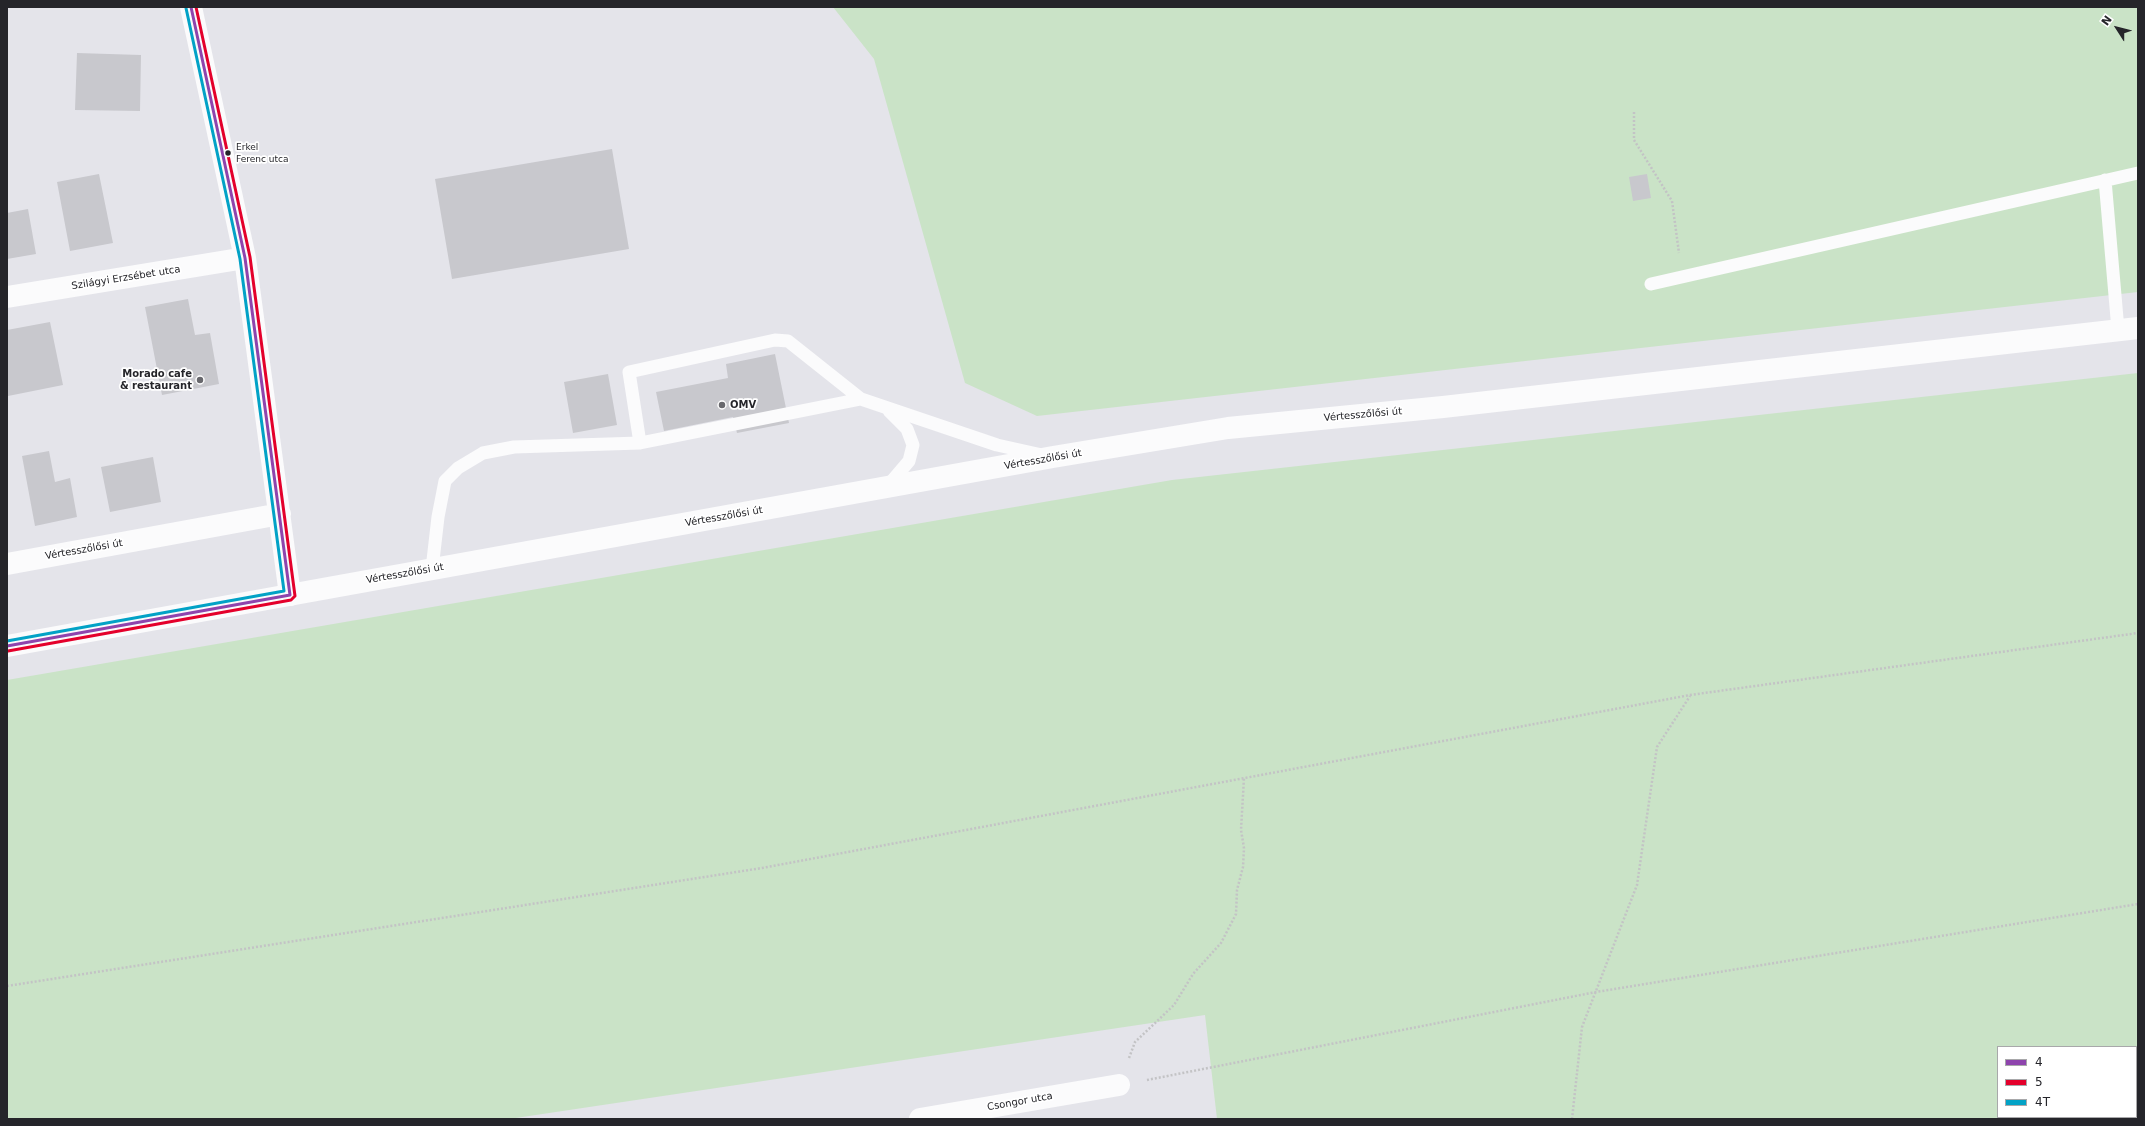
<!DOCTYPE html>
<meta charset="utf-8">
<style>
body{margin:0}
#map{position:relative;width:2145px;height:1126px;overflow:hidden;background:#e4e4ea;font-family:"DejaVu Sans",sans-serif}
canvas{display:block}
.frame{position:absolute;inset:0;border:8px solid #25252a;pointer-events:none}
.legend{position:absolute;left:1997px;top:1046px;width:140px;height:72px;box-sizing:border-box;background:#fff;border:1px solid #a8a8aa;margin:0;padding:5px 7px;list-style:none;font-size:12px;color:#25252a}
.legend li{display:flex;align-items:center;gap:8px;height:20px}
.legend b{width:20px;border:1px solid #a8a8aa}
.north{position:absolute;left:2097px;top:8px;width:40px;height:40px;-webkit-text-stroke:3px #fff;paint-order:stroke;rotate:306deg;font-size:11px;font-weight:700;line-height:16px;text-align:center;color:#25252a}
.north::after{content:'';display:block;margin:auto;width:14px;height:18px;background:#25252a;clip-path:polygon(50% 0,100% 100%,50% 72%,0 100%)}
</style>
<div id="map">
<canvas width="2145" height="1126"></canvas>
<div class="frame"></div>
<ul class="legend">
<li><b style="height:5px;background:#8e44ad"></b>4</li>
<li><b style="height:5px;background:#e4002b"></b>5</li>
<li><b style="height:5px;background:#02a2c6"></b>4T</li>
</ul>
<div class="north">N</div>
</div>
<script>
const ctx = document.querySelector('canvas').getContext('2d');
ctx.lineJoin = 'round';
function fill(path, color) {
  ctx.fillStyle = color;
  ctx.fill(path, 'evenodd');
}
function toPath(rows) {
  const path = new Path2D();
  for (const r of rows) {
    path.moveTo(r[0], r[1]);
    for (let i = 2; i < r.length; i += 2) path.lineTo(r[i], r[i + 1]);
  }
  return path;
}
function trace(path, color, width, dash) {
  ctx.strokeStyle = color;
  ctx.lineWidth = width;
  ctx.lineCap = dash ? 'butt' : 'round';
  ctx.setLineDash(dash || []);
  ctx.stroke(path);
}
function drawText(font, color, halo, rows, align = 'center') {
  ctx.font = font + ' "DejaVu Sans",sans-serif';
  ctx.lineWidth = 3.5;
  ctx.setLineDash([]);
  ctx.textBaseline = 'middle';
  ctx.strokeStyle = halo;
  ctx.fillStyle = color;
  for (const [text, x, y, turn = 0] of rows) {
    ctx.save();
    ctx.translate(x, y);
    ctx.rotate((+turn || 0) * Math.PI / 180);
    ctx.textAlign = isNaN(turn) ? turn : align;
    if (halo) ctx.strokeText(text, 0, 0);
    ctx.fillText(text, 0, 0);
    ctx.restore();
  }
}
fill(toPath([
 [833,7,2138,7,2138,292,1037,416,965,383,874,59],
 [2138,373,2138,1119,1217,1119,1205,1015,509,1119,7,1119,7,680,1172,480],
 [1998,1047,2136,1047,2136,1117,1998,1117]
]), '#cae3c7');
fill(toPath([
 [77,53,141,55,140,111,75,110],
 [612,149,629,249,452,279,435,179],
 [99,174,113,243,70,251,57,182],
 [1647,174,1651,198,1633,201,1629,177],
 [28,209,36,254,7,259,7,213],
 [188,299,195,335,210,333,219,384,162,395,145,307],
 [50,322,63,385,8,396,7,330],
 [775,354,789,423,737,433,733,417,664,431,656,392,728,378,726,364],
 [608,374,617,425,573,433,564,382],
 [49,451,55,482,70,478,77,517,35,526,22,456],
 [153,457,161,502,110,512,101,467]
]), '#c8c8cd');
trace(toPath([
 [1634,112,1634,140,1672,201,1679,253],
 [7,986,762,868,1690,695,2138,633],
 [1129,1058,1135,1042,1174,1005,1193,974,1221,943,1236,914,1237,890,1243,867,1244,848,1241,830,1244,778],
 [1147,1080,1596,992,2138,904],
 [1572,1119,1582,1027,1637,885,1657,747,1690,696]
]), '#c3c3c5', 2.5, [2, 2]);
trace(toPath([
 [2105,180,2118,330],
 [1651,284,2138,173],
 [640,443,629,372,775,340,788,341,861,399],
 [886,488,909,461,913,445,907,429,889,411],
 [432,569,438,517,445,481,458,468,483,453,514,447,640,443,861,399,997,445,1042,455]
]), '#fbfbfc', 13);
trace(toPath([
 [191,7,245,258,290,595],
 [7,297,245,258],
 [7,564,280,514],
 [920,1119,1119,1085]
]), '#fbfbfc', 22);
trace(toPath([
 [7,646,1053,457,1228,428,1443,407,2138,328]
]), '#fbfbfc', 22);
trace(toPath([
 [7,646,290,595,245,258,191,7]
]), '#8e44ad', 3);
trace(toPath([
 [8,651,291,600,295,596,250,257,196,7]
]), '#e4002b', 3);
trace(toPath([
 [7,641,284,591,240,259,186,8]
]), '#02a2c6', 3);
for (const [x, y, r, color] of [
 [228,153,3.5,"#25252a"],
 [200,380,4,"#68686d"],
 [722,405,4,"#68686d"]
]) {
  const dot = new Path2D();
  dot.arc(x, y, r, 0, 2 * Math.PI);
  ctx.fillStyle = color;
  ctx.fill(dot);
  trace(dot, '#fff', 1.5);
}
drawText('9px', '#25252a', '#fff', [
 ["Erkel",236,148],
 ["Ferenc utca",236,160]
], 'left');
drawText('10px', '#25252a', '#fff', [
 ["Szilágyi Erzsébet utca",126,278,-9],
 ["Vértesszőlősi út",1363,415,-5],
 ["Vértesszőlősi út",1043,460,-10],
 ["Vértesszőlősi út",724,517,-10],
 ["Vértesszőlősi út",84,550,-10],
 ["Vértesszőlősi út",405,574,-10],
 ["Csongor utca",1020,1102,-10]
]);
drawText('bold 10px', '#25252a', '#fff', [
 ["Morado cafe",192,374],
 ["& restaurant",192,386],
 ["OMV",730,405,"left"]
], 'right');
</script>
